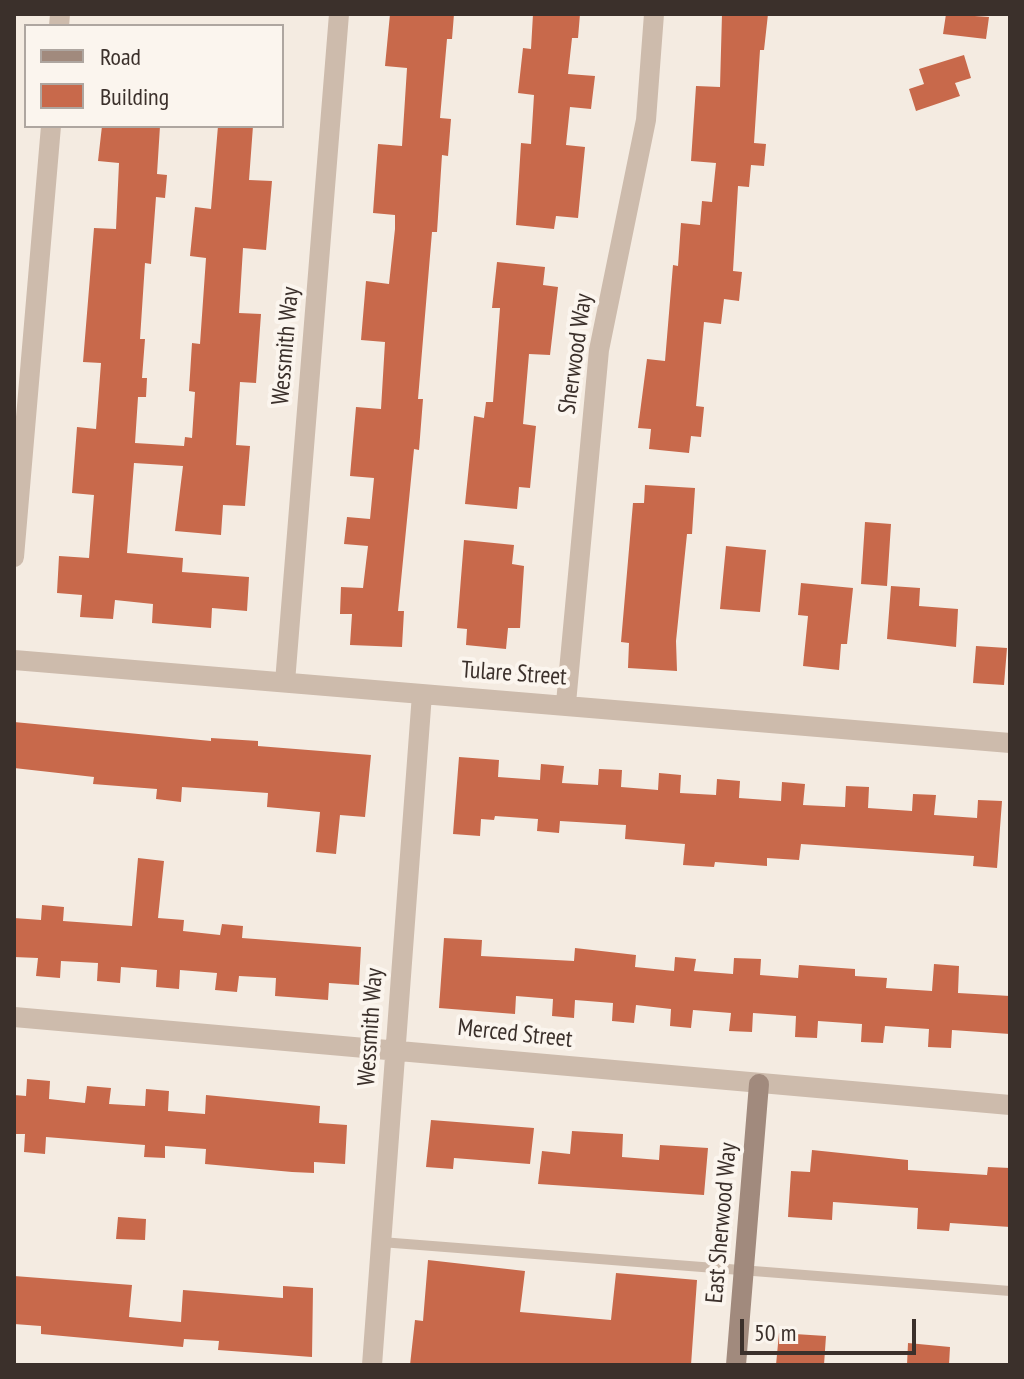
<!DOCTYPE html>
<style>
body{margin:0}
#map{position:relative;width:1024px;height:1379px;overflow:hidden;background:#f4ebe1;font-family:"PT Sans Narrow",sans-serif}
canvas{display:block}
.frame{position:absolute;inset:0;border:16px solid #3b302b;pointer-events:none}
.legend{position:absolute;left:24px;top:24px;width:260px;height:104px;box-sizing:border-box;background:#fbf5ee;border:2px solid #aea6a0;margin:0;padding:10px 14px;list-style:none;font-size:24px;color:#3b302b}
.legend li{display:flex;align-items:center;gap:16px;height:40px}
.legend b{width:40px;border:2px solid #aea6a0}
.scale{position:absolute;left:740px;top:1319px;width:176px;height:36px;box-sizing:border-box;border:4px solid #3b302b;border-top:0;padding-left:10px;font-size:24px;line-height:28px;white-space:nowrap;color:#3b302b;-webkit-text-stroke:6px #fbf5ee;paint-order:stroke}
</style>
<div id="map">
<canvas width="1024" height="1379"></canvas>
<div class="frame"></div>
<ul class="legend">
<li><b style="height:10px;background:#a18a7d"></b>Road</li>
<li><b style="height:22px;background:#c8694b"></b>Building</li>
</ul>
<div class="scale">50 m</div>
</div>
<script>
const ctx = document.querySelector('canvas').getContext('2d');
ctx.lineJoin = 'round';
function fill(path, color) {
  ctx.fillStyle = color;
  ctx.fill(path, 'evenodd');
}
function toPath(rows) {
  const path = new Path2D();
  for (const r of rows) {
    path.moveTo(r[0], r[1]);
    for (let i = 2; i < r.length; i += 2) path.lineTo(r[i], r[i + 1]);
  }
  return path;
}
function trace(path, color, width, dash) {
  ctx.strokeStyle = color;
  ctx.lineWidth = width;
  ctx.lineCap = dash ? 'butt' : 'round';
  ctx.setLineDash(dash || []);
  ctx.stroke(path);
}
function drawText(font, color, halo, rows, align = 'center') {
  ctx.font = font + ' "PT Sans Narrow",sans-serif';
  ctx.lineWidth = 8;
  ctx.setLineDash([]);
  ctx.textBaseline = 'middle';
  ctx.strokeStyle = halo;
  ctx.fillStyle = color;
  for (const [text, x, y, turn = 0] of rows) {
    ctx.save();
    ctx.translate(x, y);
    ctx.rotate((+turn || 0) * Math.PI / 180);
    ctx.textAlign = isNaN(turn) ? turn : align;
    if (halo) ctx.strokeText(text, 0, 0);
    ctx.fillText(text, 0, 0);
    ctx.restore();
  }
}
fill(toPath([
 [390,14,454,14,452,39,447,39,440,118,451,119,448,156,442,155,437,232,432,232,418,399,423,399,419,450,414,449,398,611,404,611,402,647,350,645,352,614,340,614,341,587,363,588,368,546,344,544,347,517,370,519,374,478,350,476,356,407,381,409,385,342,361,340,366,281,389,284,395,229,395,215,373,213,378,144,402,146,407,68,385,66],
 [533,14,580,14,578,38,572,38,568,74,595,76,591,109,570,107,566,145,585,147,578,218,556,216,554,229,516,225,521,143,531,144,534,95,518,93,523,48,531,49],
 [722,14,768,14,764,50,760,50,754,143,766,144,764,166,751,165,749,187,738,186,733,271,742,272,739,301,724,299,721,324,704,322,696,406,704,407,701,437,691,436,689,453,649,449,651,429,638,428,647,359,665,361,673,265,678,266,681,223,700,225,702,201,712,202,716,163,691,161,696,86,720,87],
 [946,14,989,17,986,39,943,34],
 [964,55,971,78,955,83,960,96,916,111,909,89,924,84,919,69],
 [102,126,160,126,157,174,167,175,165,198,156,197,151,264,145,263,140,339,145,339,142,378,147,378,146,397,138,397,135,443,184,446,185,437,192,438,195,392,189,391,192,343,200,344,206,258,190,256,195,207,211,209,218,126,253,126,249,180,272,181,266,250,243,248,239,313,261,314,256,383,240,382,236,445,250,446,245,506,223,505,221,535,175,531,183,466,134,463,127,553,183,558,182,572,249,577,247,611,212,608,211,628,152,623,153,604,115,600,113,619,80,617,82,595,57,593,59,556,89,558,94,495,72,493,77,427,96,429,101,363,83,362,94,228,116,229,119,163,98,161],
 [497,262,545,267,543,285,558,287,550,355,529,354,523,424,536,426,530,488,519,487,517,509,465,504,474,416,484,418,486,402,493,402,500,308,492,308],
 [645,485,695,488,692,534,687,534,676,641,677,671,628,668,629,643,621,642,633,503,644,503],
 [865,522,891,524,887,586,861,584],
 [464,540,514,545,512,564,524,566,520,628,508,628,506,649,466,645,467,629,457,628],
 [726,546,766,550,760,612,720,609],
 [801,583,853,588,847,644,841,644,839,670,803,666,808,616,798,615],
 [891,586,920,588,919,606,958,609,956,647,887,639],
 [976,646,1007,648,1004,685,973,683],
 [14,722,211,741,211,738,258,741,258,746,371,755,365,817,340,815,336,854,316,852,320,812,267,807,268,793,182,787,181,802,156,799,157,789,93,784,94,777,14,768],
 [459,757,499,760,498,777,540,780,541,764,564,766,562,783,598,785,599,769,622,770,621,787,658,790,659,773,681,775,680,793,716,795,717,779,740,781,739,798,781,801,782,782,805,784,803,805,845,807,846,786,869,787,868,808,912,811,913,794,936,795,934,815,977,818,978,800,1002,801,997,868,973,866,974,856,801,844,799,860,767,858,767,866,715,862,714,867,683,865,685,844,625,839,626,825,560,821,559,833,537,831,538,819,495,816,494,820,481,819,480,836,453,834],
 [138,858,164,861,158,918,184,920,183,931,220,935,222,924,243,926,242,938,361,947,359,985,329,983,328,1000,275,996,276,978,239,976,237,992,215,990,217,973,180,970,179,989,156,987,157,970,121,967,120,983,97,981,98,963,61,961,60,978,36,976,38,958,14,957,14,918,41,920,42,905,64,907,63,921,132,926],
 [444,938,482,940,481,956,574,961,575,948,636,955,635,967,674,971,675,957,696,959,694,971,733,974,734,958,761,959,760,975,798,978,799,965,855,969,855,976,887,978,886,988,932,991,934,964,959,966,958,993,1010,996,1010,1034,952,1030,951,1048,928,1047,929,1029,885,1026,883,1043,861,1042,862,1024,818,1021,817,1038,795,1037,796,1016,753,1013,752,1032,729,1031,731,1013,693,1010,691,1028,670,1026,671,1009,636,1005,634,1023,612,1021,613,1003,575,1000,574,1018,552,1016,553,999,516,996,515,1014,439,1008],
 [27,1079,50,1081,49,1099,85,1103,87,1086,111,1088,109,1104,145,1106,146,1089,169,1091,168,1111,205,1114,206,1095,320,1106,319,1123,347,1125,345,1164,314,1162,314,1173,292,1172,205,1164,206,1149,165,1146,165,1158,144,1157,145,1145,46,1137,45,1154,24,1152,25,1134,14,1134,14,1095,26,1096],
 [431,1120,534,1128,530,1164,454,1158,453,1169,426,1167],
 [572,1131,623,1134,622,1157,659,1160,660,1145,708,1148,704,1195,538,1184,542,1151,570,1154],
 [812,1150,908,1160,908,1170,987,1175,988,1167,1010,1168,1010,1227,950,1223,949,1231,917,1229,918,1208,833,1202,832,1220,788,1217,791,1171,810,1172],
 [118,1217,146,1219,145,1240,116,1239],
 [428,1260,525,1271,520,1312,611,1320,616,1273,697,1280,691,1365,410,1365,415,1320,423,1321],
 [14,1276,132,1285,129,1317,181,1322,183,1290,283,1298,283,1286,313,1288,312,1357,218,1350,219,1341,184,1339,183,1347,41,1334,41,1326,14,1324],
 [779,1333,826,1336,824,1365,776,1365],
 [908,1343,950,1347,949,1365,907,1365]
]), '#c8694b');
trace(toPath([
 [381,1242,1010,1291]
]), '#cdbbac', 10);
trace(toPath([
 [59,26,60,14],
 [14,557,51,126],
 [14,660,1010,743],
 [285,682,339,14],
 [566,703,599,350,646,120,654,14],
 [14,1017,1010,1105],
 [372,1365,422,694]
]), '#cdbbac', 20);
trace(toPath([
 [736,1365,759,1084]
]), '#a18a7d', 20);
drawText('24px', '#3b302b', '#fbf5ee', [
 ["Wessmith Way",286,346,-85],
 ["Sherwood Way",576,354,-82],
 ["Tulare Street",514,674,4],
 ["Wessmith Way",371,1027,-86],
 ["Merced Street",515,1034,6],
 ["East Sherwood Way",722,1223,-85]
]);
</script>
